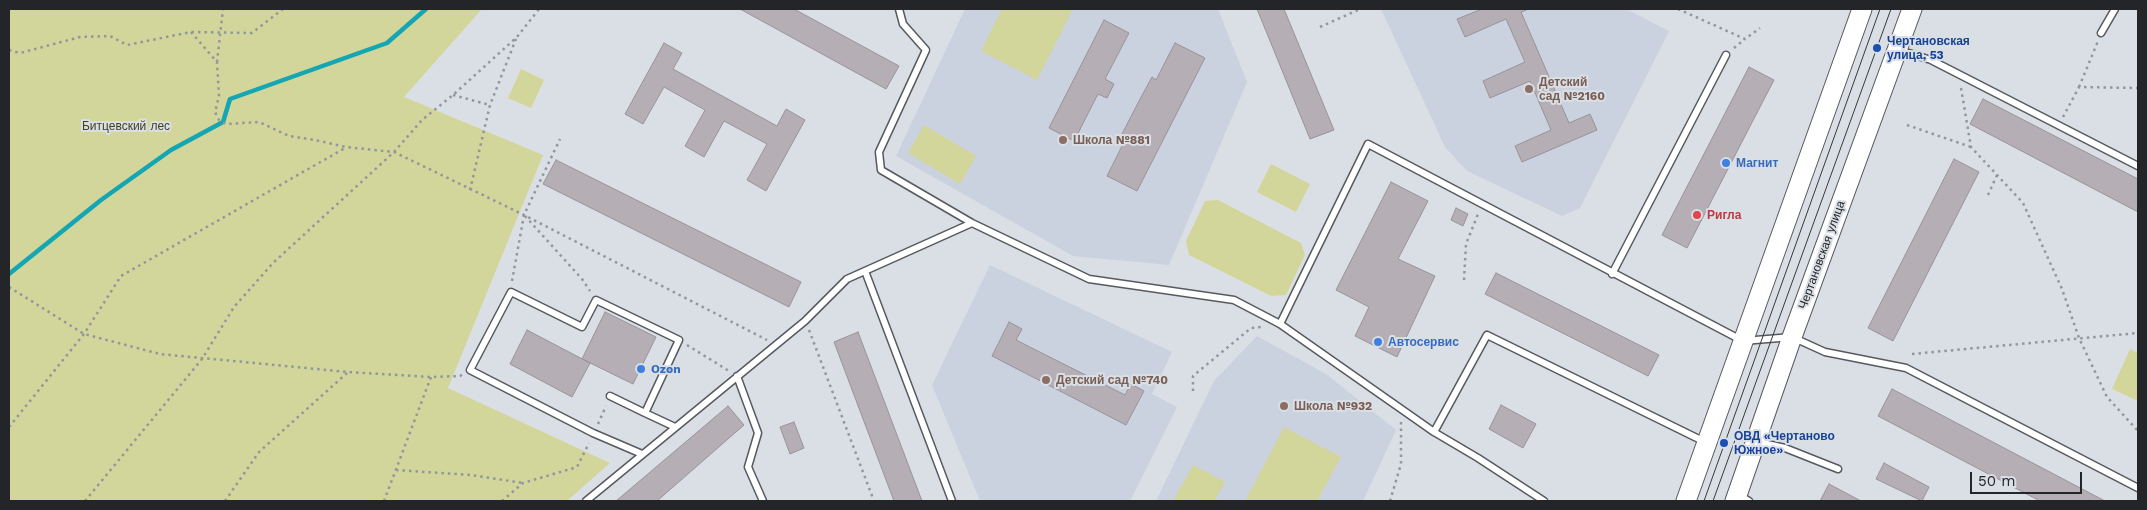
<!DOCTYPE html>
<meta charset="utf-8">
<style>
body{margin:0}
#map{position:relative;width:2147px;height:510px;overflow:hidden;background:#dadfe5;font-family:"Work Sans",sans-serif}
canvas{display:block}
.frame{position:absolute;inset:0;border:10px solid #242528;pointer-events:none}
.scale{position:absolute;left:1970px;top:472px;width:112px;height:22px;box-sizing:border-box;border:2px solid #242528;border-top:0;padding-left:6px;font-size:15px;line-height:18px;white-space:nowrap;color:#242528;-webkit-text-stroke:4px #dadfe5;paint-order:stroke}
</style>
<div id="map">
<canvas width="2147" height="510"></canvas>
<div class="frame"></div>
<div class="scale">50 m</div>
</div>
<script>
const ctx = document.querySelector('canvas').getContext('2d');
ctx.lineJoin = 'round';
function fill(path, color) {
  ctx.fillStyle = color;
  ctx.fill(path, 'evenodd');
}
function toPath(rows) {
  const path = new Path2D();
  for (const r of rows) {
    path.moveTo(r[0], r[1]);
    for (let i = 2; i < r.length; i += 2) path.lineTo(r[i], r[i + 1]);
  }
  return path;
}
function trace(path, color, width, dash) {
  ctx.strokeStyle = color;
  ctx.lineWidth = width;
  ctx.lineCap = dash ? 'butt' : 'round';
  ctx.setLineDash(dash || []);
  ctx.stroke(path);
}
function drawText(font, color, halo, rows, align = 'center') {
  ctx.font = font + ' "Work Sans",sans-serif';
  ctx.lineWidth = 4;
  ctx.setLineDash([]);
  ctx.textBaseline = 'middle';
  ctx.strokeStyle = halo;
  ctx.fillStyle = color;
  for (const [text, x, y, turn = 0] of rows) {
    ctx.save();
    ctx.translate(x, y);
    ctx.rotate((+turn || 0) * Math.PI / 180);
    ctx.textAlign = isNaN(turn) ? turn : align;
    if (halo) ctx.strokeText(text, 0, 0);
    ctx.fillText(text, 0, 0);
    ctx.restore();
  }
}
fill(toPath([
 [965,9,1218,9,1247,82,1169,265,1073,256,896,156],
 [1381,9,1626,9,1669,31,1580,208,1562,216,1467,171,1445,147],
 [990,265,1172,352,1152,394,1177,407,1130,501,980,501,932,385],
 [1257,336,1326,374,1396,430,1363,501,1156,501,1214,381]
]), '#cad2df');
fill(toPath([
 [9,9,482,9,404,97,543,155,448,388,610,463,567,501,9,501],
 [1002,9,1073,9,1037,80,981,51],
 [521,69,544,80,531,108,508,98],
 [924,125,976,156,960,184,908,153],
 [1271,164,1310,184,1296,212,1257,192],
 [1218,200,1301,243,1305,255,1286,295,1271,296,1189,255,1186,241,1205,201],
 [2130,349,2138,353,2138,401,2112,389],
 [1284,427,1341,457,1317,501,1245,501],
 [1193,465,1225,482,1214,501,1173,501]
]), '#d3d69a');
trace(toPath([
 [9,274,101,200,171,150,223,122,230,99,387,43,426,9]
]), '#15a6b3', 4.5);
const building = toPath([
 [740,9,794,9,899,66,886,89,740,9],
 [1257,9,1284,9,1334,130,1310,139,1257,9],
 [1482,9,1529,9,1521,12,1569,123,1590,114,1597,130,1522,162,1515,146,1551,130,1530,81,1490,98,1483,81,1525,62,1506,19,1465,37,1457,19,1482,9],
 [1104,20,1129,33,1105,79,1114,84,1107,98,1098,94,1074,141,1049,128,1104,20],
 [664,43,682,53,673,69,777,126,786,109,805,120,766,191,747,180,767,144,724,121,704,157,685,146,705,110,664,87,643,124,625,114,664,43],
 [1175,43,1205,58,1137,191,1107,176,1126,138,1121,136,1139,101,1152,77,1156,80,1175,43],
 [1749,67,1774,80,1687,248,1662,235,1749,67],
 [1983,99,2138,179,2138,212,1970,124,1983,99],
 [1954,159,1979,172,1893,341,1868,328,1954,159],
 [556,160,801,282,789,307,543,184,556,160],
 [1391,182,1428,201,1398,259,1435,276,1397,357,1355,336,1369,307,1336,290,1391,182],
 [1456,208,1468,214,1463,226,1451,220,1456,208],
 [1496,273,1659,355,1648,376,1485,294,1496,273],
 [605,312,656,337,633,384,582,359,605,312],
 [1009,322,1022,329,1016,340,1125,395,1131,384,1144,391,1126,425,992,356,1009,322],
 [527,330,590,363,572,397,510,364,527,330],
 [858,332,922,501,894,501,834,342,858,332],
 [1892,389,2105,501,2040,501,1878,416,1892,389],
 [1501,405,1536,424,1523,448,1489,429,1501,405],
 [728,406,744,425,657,501,616,501,728,406],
 [794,422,804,448,790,454,780,427,794,422],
 [1884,463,1929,487,1922,501,1876,479,1884,463],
 [1829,484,1861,501,1820,501,1829,484]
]);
fill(building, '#b5afb5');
trace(building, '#989398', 1);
const lane = toPath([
 [899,9,903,24,926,50,879,152,881,170,972,223,1089,279,1234,300,1280,324,1434,432,1478,458,1544,501],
 [2101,33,2115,9],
 [1899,50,1931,60,2138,166],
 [865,271,952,501],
 [1612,274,1726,55],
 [1280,324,1368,144,1743,341,1792,337,1825,352,1906,368,2138,488],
 [737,376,758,433,748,467,763,501],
 [610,396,645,413,679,340,596,300,582,327,511,292,470,370,593,433,642,454],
 [645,413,675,427],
 [1434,432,1487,335,1705,442],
 [1758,442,1785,448,1838,469],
 [1739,495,1749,501],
 [586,501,805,321,847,279,972,223]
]);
const secondary = toPath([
 [1686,501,1862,9],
 [1735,501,1792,337,1912,9]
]);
trace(lane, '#565a5f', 9);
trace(secondary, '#565a5f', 21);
trace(toPath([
 [1678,9,1745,39,1760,28],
 [1320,27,1360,9],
 [191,32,217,62,219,96,215,112,219,120,226,124,259,122,289,136,315,140,346,147,394,152,524,215,767,340],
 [1734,48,1745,39],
 [9,50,20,53,80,37,110,36,127,45,191,32,252,33,283,9],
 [217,62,223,9],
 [2079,87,2098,41],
 [1961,88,1971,147,2023,203,2062,289,2079,338,2107,397,2138,431],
 [453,95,490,105],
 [2063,117,2079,87,2138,88],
 [1907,125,1971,147],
 [470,190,490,105,516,39],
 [1988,195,1997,175],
 [525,216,582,279,590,291],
 [1464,280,1466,244,1478,214],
 [512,281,524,215,560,139],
 [9,287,84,334,160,354,348,372,431,377,460,376,463,374],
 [809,330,874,501],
 [687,345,729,371],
 [1912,354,2138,333],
 [1193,391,1193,376,1251,328,1261,327],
 [598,424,606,406],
 [9,427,84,334,121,276,345,148],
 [396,470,471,475,523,483],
 [85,501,202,359,234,307,273,263,394,152,422,120,453,95,517,37,539,9],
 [225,501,259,452,347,373],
 [384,501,431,377],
 [502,501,523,483,577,467,589,443],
 [1390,501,1401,464,1401,422]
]), '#93969b', 2.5, [2.5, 4]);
trace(lane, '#fff', 6);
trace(secondary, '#fff', 19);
trace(toPath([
 [1704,501,1880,9],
 [1713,501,1891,9]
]), '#36383b', 1);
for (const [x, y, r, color] of [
 [1877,48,5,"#1a4fb4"],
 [1529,89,5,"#8d6e63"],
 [1063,140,5,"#8d6e63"],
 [1726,163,5,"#3f7fe0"],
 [1697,215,5,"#e0444e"],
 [1378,342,5,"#3f7fe0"],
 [641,369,5,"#3f7fe0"],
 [1046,380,5,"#8d6e63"],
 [1284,406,5,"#8d6e63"],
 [1724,443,5,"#1a4fb4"]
]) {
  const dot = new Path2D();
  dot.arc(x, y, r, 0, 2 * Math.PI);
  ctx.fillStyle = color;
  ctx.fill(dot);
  trace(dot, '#dadfe5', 2);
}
drawText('bold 12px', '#164399', '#dadfe5', [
 ["Чертановская",1887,41],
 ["улица, 53",1887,55],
 ["ОВД «Чертаново",1734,436],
 ["Южное»",1734,450]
], 'left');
drawText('bold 12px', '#785e54', '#dadfe5', [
 ["Детский",1539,82],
 ["сад №2160",1539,96],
 ["Школа №881",1073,140],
 ["Детский сад №740",1056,380],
 ["Школа №932",1294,406]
], 'left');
drawText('12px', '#41421d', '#dadfe5', [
 ["Битцевский лес",126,126]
]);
drawText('bold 12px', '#366cbe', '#dadfe5', [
 ["Магнит",1736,163],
 ["Автосервис",1388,342],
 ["Ozon",651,369]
], 'left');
drawText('bold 12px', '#be3a42', '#dadfe5', [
 ["Ригла",1707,215]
], 'left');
drawText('12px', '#242528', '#dadfe5', [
 ["Чертановская улица",1822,255,-70]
]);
</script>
